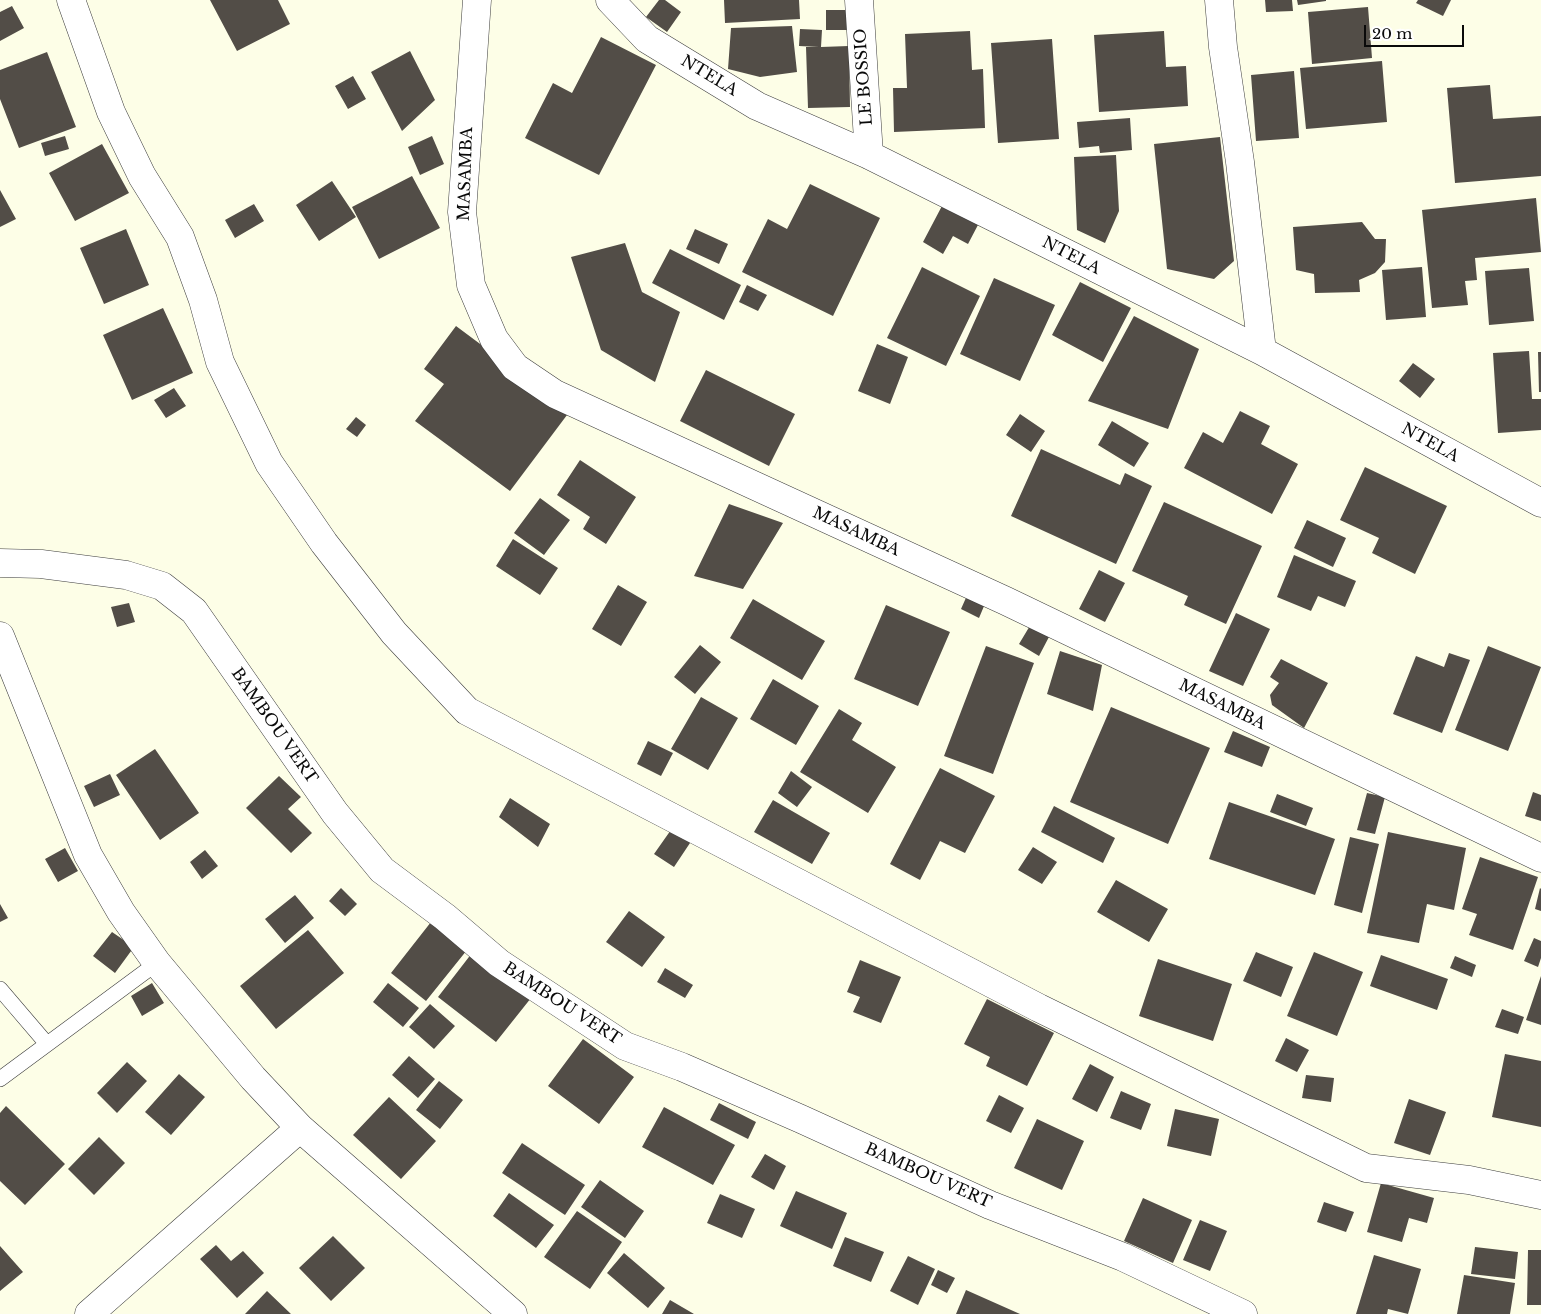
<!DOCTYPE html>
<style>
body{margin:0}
#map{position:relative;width:1541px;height:1314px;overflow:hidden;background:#fdfee7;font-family:"Libre Baskerville",serif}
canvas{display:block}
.scale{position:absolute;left:1364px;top:25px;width:100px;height:22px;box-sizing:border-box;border:2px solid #0a0a0a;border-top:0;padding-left:6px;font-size:15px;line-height:18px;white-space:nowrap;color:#0a0a0a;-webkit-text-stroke:4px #fff;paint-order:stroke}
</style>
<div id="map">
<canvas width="1541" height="1314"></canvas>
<div class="scale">20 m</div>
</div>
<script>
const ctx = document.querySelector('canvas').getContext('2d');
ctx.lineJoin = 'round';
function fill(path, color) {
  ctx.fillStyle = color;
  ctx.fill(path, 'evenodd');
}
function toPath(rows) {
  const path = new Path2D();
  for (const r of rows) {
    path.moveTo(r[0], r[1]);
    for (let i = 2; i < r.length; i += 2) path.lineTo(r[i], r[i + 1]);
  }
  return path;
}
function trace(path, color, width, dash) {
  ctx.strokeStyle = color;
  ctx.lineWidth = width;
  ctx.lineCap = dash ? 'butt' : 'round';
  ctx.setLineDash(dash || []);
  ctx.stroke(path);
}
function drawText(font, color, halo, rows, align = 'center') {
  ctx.font = font + ' "Libre Baskerville",serif';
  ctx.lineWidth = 5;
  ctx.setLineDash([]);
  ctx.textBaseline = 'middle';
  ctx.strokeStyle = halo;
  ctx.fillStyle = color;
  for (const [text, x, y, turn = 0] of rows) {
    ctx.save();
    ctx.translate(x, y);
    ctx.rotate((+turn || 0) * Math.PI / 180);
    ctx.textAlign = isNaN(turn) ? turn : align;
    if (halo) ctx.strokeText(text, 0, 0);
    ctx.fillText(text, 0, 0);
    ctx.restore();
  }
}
fill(toPath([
 [210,0,278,0,290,24,237,51],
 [659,0,665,0,681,12,667,32,646,17],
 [724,0,799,0,800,19,725,23],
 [1265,0,1292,0,1293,11,1266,12],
 [1297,0,1326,0,1326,1,1298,5],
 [1418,0,1451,0,1443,16,1416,3],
 [12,6,24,28,0,41,0,12],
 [1368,7,1372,58,1312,64,1308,12],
 [826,10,851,10,850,30,826,30],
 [792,26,797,72,760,77,728,69,731,28],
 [800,29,822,30,821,47,849,46,850,107,808,108,806,47,819,47,799,46],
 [970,31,972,70,983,69,985,128,894,132,893,88,907,88,905,34],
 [1164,31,1166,67,1186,66,1188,106,1099,112,1094,35],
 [601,37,656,65,599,175,525,138,553,83,572,93],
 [1052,39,1059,139,998,143,991,43],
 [410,51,435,100,402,131,371,72],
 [47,52,76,127,19,148,0,99,0,70],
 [1382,61,1387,122,1306,129,1300,68],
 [1294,71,1299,138,1256,141,1251,75],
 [353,76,366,99,348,109,335,86],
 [1490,85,1493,119,1541,116,1541,176,1455,183,1447,88],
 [1130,118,1132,150,1100,153,1099,146,1079,148,1077,122],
 [65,136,69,149,45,156,41,143],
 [432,136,444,164,420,175,408,147],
 [1220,137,1234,261,1214,279,1167,269,1154,144],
 [102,144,129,193,75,221,49,173],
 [1116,155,1119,211,1105,243,1077,230,1074,157],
 [412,176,440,228,379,259,352,207],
 [332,181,356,217,319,241,296,205],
 [810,184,880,218,833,316,742,272,768,219,787,229],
 [0,190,16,219,0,227],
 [1536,198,1541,252,1475,258,1477,280,1465,281,1468,305,1432,308,1422,210],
 [254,204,264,221,235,238,225,220],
 [943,204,979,223,968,244,953,236,943,254,923,242],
 [1362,222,1375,239,1386,239,1385,262,1375,273,1359,280,1360,292,1315,293,1314,274,1296,270,1293,227],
 [126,229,149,285,104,304,80,248],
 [695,229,728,244,719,264,686,249],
 [625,243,642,292,680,312,655,382,601,350,571,257],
 [670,249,741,285,724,320,652,283],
 [922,267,980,296,946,366,887,338],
 [1422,267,1426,317,1386,320,1382,270],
 [1529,268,1534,321,1489,325,1485,271],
 [994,278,1055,305,1020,381,960,354],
 [1080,282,1131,308,1103,362,1052,335],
 [747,285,767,295,758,311,739,302],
 [163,308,193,373,132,400,103,335],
 [1134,316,1199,349,1168,429,1088,401],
 [456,326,570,411,510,491,415,421,444,384,424,369],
 [877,344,908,357,890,404,858,391],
 [1529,351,1532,399,1541,399,1541,430,1498,433,1493,353],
 [1538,352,1541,352,1541,392,1539,392],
 [1413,363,1435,379,1420,398,1399,381],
 [706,370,795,414,769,466,680,421],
 [174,388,186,406,166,418,154,400],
 [1240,411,1270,426,1261,444,1298,464,1272,514,1184,468,1203,432,1223,443],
 [1020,414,1045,431,1031,452,1006,435],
 [356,417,366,425,357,437,346,429],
 [1112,421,1149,443,1134,467,1098,445],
 [1041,449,1120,485,1125,473,1152,486,1116,564,1011,516],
 [580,460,636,497,606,544,583,529,590,517,557,495],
 [1365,467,1447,506,1415,574,1372,553,1379,538,1340,520],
 [540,498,570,520,544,555,514,533],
 [1164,502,1262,546,1226,624,1184,605,1188,596,1132,571],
 [729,504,783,523,743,589,694,576],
 [1307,520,1346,538,1333,567,1294,548],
 [513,539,558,568,540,595,496,566],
 [1294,555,1356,581,1345,607,1318,596,1311,611,1277,597],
 [1099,570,1125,583,1105,622,1079,609],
 [618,585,647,602,621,646,592,629],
 [969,591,987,599,979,618,961,609],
 [753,599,825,641,802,680,730,638],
 [129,603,135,622,117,627,111,607],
 [886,605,950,632,918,706,854,679],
 [1236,613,1270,629,1243,686,1209,671],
 [1031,624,1050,635,1039,656,1019,644],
 [700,645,721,662,695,694,674,677],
 [986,646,1034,663,993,774,944,756],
 [1488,646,1541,667,1508,751,1455,730],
 [1060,651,1102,665,1093,711,1047,694],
 [1449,653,1470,660,1442,733,1393,714,1416,656,1444,667],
 [1281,659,1328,683,1304,728,1272,705,1270,695,1279,683,1270,677],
 [773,679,819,706,796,745,750,719],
 [701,697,738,718,708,770,671,749],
 [1111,707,1210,748,1168,844,1070,802],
 [839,709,862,723,852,740,896,767,868,813,800,772],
 [1233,731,1270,747,1262,767,1224,752],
 [648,741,673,753,661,776,637,764],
 [155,749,199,813,160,840,116,775],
 [940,768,995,796,965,853,940,841,920,880,890,864],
 [791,771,812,787,797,807,778,793],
 [110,774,120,795,94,807,84,786],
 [279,776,301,797,288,809,312,833,291,853,246,808],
 [1533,792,1541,795,1541,821,1525,816],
 [1367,793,1385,797,1375,834,1357,830],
 [1277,794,1313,808,1306,826,1270,812],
 [510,798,550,824,538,847,499,817],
 [773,800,830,833,812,864,754,832],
 [1229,802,1335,839,1315,895,1209,859],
 [1054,806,1115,838,1103,863,1041,832],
 [673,827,692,840,674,867,654,854],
 [1388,832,1466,848,1454,910,1427,904,1419,943,1367,933],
 [1350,837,1379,844,1362,913,1334,905],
 [1033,847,1057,862,1042,884,1018,870],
 [65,848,78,871,58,882,45,859],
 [205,850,218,866,202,879,190,862],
 [1480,857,1538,877,1513,950,1469,935,1477,914,1462,909],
 [1116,880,1168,909,1149,942,1097,912],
 [341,888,357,904,345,916,329,901],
 [1540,888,1541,889,1541,911,1535,909],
 [295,895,314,918,285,943,265,919],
 [0,904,8,918,0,922],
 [629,911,665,937,642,967,606,942],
 [431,922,467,950,426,1001,391,973],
 [308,930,344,973,276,1029,240,986],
 [112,932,134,947,115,973,93,956],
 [1534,938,1541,941,1541,958,1538,967,1524,961],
 [1256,952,1293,967,1281,997,1243,981],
 [1314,952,1363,972,1337,1036,1287,1016],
 [472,953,531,998,496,1042,438,997],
 [1381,955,1448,979,1437,1010,1370,986],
 [1455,956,1476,965,1472,977,1450,968],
 [1158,959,1232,984,1213,1041,1139,1016],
 [860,960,901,977,881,1023,853,1012,860,997,847,992],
 [665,968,693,985,685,998,657,982],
 [1541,976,1541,1025,1526,1020],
 [152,983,164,1003,142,1016,131,996],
 [388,983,419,1008,403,1027,373,1002],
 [987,999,1054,1033,1027,1086,986,1066,990,1057,964,1044],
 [430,1004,455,1026,434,1049,409,1027],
 [1502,1009,1524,1017,1518,1034,1495,1027],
 [1286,1038,1309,1050,1297,1072,1275,1061],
 [583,1039,634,1077,599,1124,548,1086],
 [1505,1054,1541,1061,1541,1127,1492,1117],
 [409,1056,435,1079,418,1098,392,1075],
 [127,1062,147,1081,117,1113,97,1093],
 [1090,1064,1114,1077,1097,1112,1072,1099],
 [179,1074,205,1097,171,1135,145,1112],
 [1306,1075,1334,1078,1331,1102,1302,1098],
 [439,1081,463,1100,440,1129,416,1110],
 [1121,1091,1151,1104,1141,1130,1110,1118],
 [999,1095,1024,1108,1011,1133,986,1121],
 [389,1097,436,1141,401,1179,353,1135],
 [1409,1099,1446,1112,1430,1155,1394,1143],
 [719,1103,756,1122,748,1139,710,1120],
 [6,1106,65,1164,25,1205,0,1181,0,1113],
 [664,1107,735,1145,713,1185,642,1147],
 [1175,1109,1219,1119,1211,1156,1167,1146],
 [1037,1119,1084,1141,1062,1190,1014,1168],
 [99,1137,125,1163,94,1195,68,1169],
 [522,1143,585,1185,565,1215,502,1173],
 [765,1154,786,1166,774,1190,751,1177],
 [600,1180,644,1211,625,1238,581,1207],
 [1381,1183,1434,1198,1427,1223,1409,1218,1402,1242,1367,1232],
 [796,1191,847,1213,832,1249,780,1226],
 [509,1193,554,1225,536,1248,493,1216],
 [720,1194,755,1209,742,1238,707,1223],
 [1143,1198,1192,1220,1173,1263,1124,1241],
 [1324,1202,1354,1212,1346,1232,1317,1222],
 [577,1211,622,1242,590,1289,544,1257],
 [1200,1220,1227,1231,1210,1271,1183,1260],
 [333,1236,365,1268,331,1301,299,1268],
 [845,1237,884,1252,871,1282,833,1266],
 [216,1245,231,1261,243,1251,264,1273,237,1298,200,1259],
 [0,1246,23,1272,0,1291],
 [1475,1247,1518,1252,1515,1279,1471,1274],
 [1528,1250,1541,1250,1541,1305,1527,1305],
 [624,1253,665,1288,648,1308,607,1273],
 [1374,1255,1421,1269,1408,1314,1388,1309,1387,1314,1356,1314],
 [908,1256,935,1269,918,1305,890,1291],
 [938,1270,955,1278,947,1293,931,1285],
 [1464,1275,1515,1283,1510,1314,1457,1314],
 [966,1290,1020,1314,956,1314],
 [267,1291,291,1314,245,1314],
 [670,1300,694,1314,662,1314]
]), '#524d47');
const service = toPath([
 [0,989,47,1044],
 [0,1079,157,963]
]);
const minor = toPath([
 [71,0,111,112,142,176,180,237,203,300,220,362,269,463,324,543,394,633,467,711,1039,1008,1366,1168,1469,1180,1541,1195],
 [477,0,462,212,471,285,494,339,515,367,555,394,1006,601,1541,858],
 [610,0,647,39,757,106,869,155,1262,351,1541,503],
 [859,0,869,155],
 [1219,0,1223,47,1240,162,1262,351],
 [0,563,41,564,126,575,162,586,194,611,335,813,382,870,445,917,499,963,625,1046,682,1067,801,1119,990,1205,1123,1257,1243,1314],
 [0,636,88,855,121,912,157,963,253,1078,300,1128,513,1314],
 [89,1314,300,1128]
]);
trace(service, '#3d3d3d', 16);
trace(minor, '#3d3d3d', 29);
trace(service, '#fff', 15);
trace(minor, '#fff', 28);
drawText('16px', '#0a0a0a', '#fff', [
 ["NTELA",709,76,31],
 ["LE BOSSIO",864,77,-94],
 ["MASAMBA",466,174,-88],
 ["NTELA",1071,256,27],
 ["NTELA",1430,443,29],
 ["MASAMBA",856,532,25],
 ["MASAMBA",1222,705,26],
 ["BAMBOU VERT",274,726,55],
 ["BAMBOU VERT",562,1004,33],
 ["BAMBOU VERT",928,1176,24]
]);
</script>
